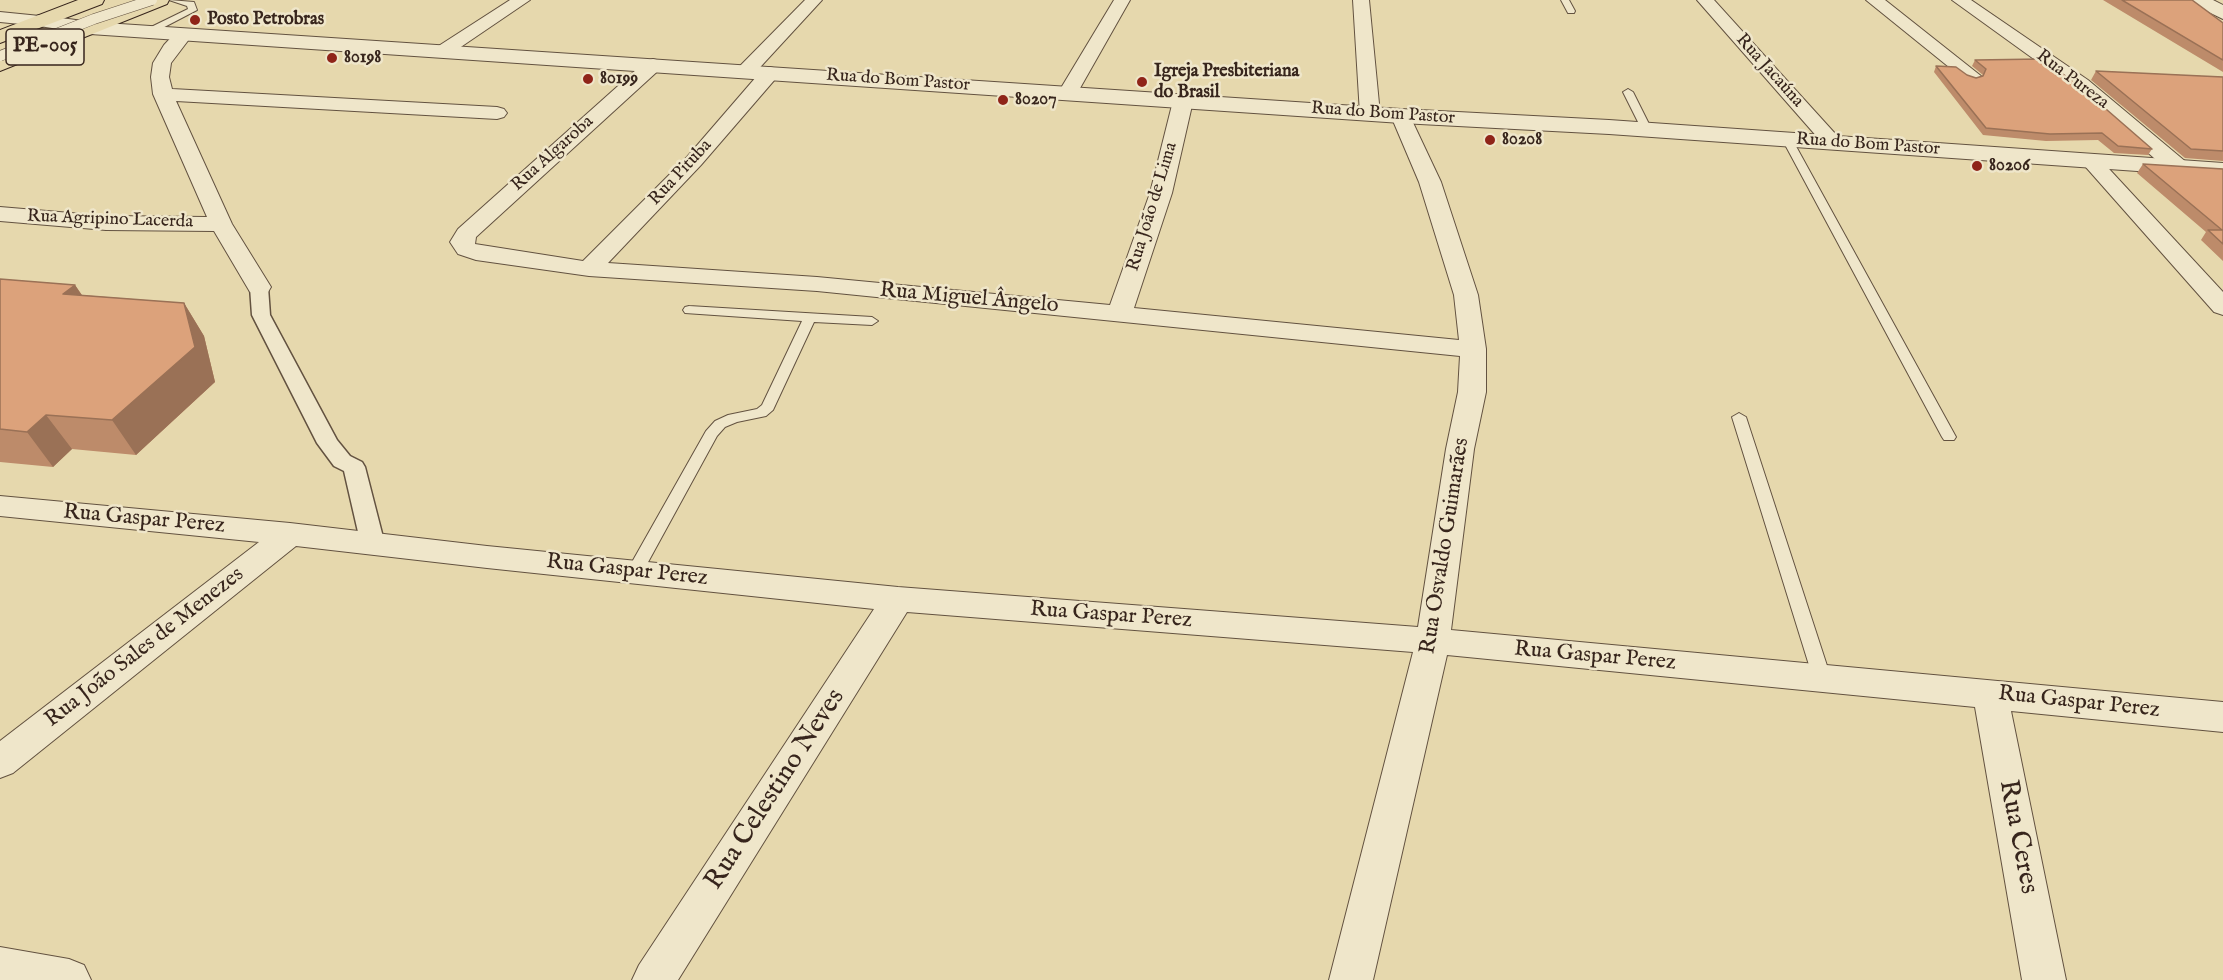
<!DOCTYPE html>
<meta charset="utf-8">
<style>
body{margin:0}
canvas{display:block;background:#e6d8ad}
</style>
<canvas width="2223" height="980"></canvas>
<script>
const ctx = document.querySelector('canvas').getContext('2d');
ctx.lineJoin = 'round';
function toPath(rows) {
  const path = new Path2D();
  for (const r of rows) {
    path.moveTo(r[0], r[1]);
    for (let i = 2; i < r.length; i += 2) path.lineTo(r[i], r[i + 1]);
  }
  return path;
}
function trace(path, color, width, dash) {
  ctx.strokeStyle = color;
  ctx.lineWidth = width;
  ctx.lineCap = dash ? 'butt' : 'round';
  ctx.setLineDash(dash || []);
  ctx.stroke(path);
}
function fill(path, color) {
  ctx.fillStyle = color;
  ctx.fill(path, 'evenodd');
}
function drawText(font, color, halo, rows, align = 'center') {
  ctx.font = font + ' "IM FELL English",serif';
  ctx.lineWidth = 5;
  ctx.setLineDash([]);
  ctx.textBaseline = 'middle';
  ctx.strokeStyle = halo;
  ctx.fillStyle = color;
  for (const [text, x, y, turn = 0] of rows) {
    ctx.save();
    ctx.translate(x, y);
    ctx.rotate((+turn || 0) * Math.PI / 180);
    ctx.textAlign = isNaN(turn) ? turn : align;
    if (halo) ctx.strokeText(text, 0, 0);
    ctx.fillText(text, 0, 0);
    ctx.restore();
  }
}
const service = toPath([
 [169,0,194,2,197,10,151,34,145,34,145,30,188,9,187,6,169,0],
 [1561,0,1569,0,1575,11,1574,13,1568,13,1561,0],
 [1628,89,1633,92,1652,130,1651,132,1642,130,1623,92,1628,89],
 [1787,136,1792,139,1956,437,1954,440,1944,440,1942,437,1782,139,1787,136],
 [689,306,872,317,878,321,872,325,814,322,773,410,766,416,737,422,725,427,717,436,641,575,635,577,629,575,627,571,706,431,715,421,728,415,757,409,762,405,802,321,685,313,683,310,685,307,689,306],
 [1739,413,1746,417,1831,678,1828,683,1822,685,1816,683,1813,678,1732,417,1739,413]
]);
const pedestrian = toPath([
 [259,281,266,283,268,287,270,315,337,440,350,456,362,462,365,467,385,545,381,551,373,553,365,551,361,545,344,471,334,466,317,443,252,315,250,287,252,283,259,281]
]);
const minor = toPath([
 [510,0,530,0,449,55,437,55,434,51,437,47,510,0],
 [805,0,822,0,752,76,738,76,736,72,738,68,805,0],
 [1114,0,1130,0,1075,97,1061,97,1058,93,1114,0],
 [1353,0,1369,0,1380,114,1377,118,1370,120,1363,118,1360,114,1353,0],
 [1697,0,1714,0,1840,139,1843,143,1840,147,1833,149,1826,147,1697,0],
 [1866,0,1885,0,1981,76,1979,80,1972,82,1965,80,1866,0],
 [1952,0,1971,0,2088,80,2186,162,2189,167,2186,172,2178,173,2170,172,2074,88,1952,0],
 [0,12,40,16,46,17,49,21,46,25,40,26,0,22,0,12],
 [184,29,190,30,193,34,171,63,169,77,172,89,497,107,504,109,507,113,504,117,497,119,176,101,232,224,271,287,268,292,259,294,250,292,214,231,106,230,0,221,0,207,106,216,207,217,153,94,151,77,153,63,164,45,178,30,184,29],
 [653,59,660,61,662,65,660,69,476,237,475,244,583,261,687,157,763,69,770,67,777,69,779,73,777,77,701,165,608,263,817,277,1110,305,1150,193,1173,101,1176,97,1183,95,1190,97,1193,101,1172,193,1134,308,1459,340,1454,295,1419,182,1391,116,1394,112,1401,110,1408,112,1441,182,1478,295,1486,349,1486,392,1474,449,1451,630,2223,702,2223,732,2011,711,2066,980,2022,980,1975,707,1447,655,1373,980,1329,980,1413,652,907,612,678,980,632,980,639,965,874,609,487,568,296,546,13,773,0,778,0,741,259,542,0,516,0,496,290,523,487,546,898,587,1418,627,1446,449,1458,392,1460,356,817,291,589,276,476,260,458,254,450,242,458,229,646,61,653,59],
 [2091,155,2098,157,2223,292,2223,315,2214,312,2084,165,2080,161,2084,157,2091,155],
 [0,947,69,959,84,965,91,980,0,980,0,947]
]);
const tertiary = toPath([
 [2190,0,2213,0,2223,5,2223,19,2192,4,2190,0],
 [40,15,90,22,1401,109,1609,120,2223,163,2223,177,1609,134,1401,123,90,34,33,25,30,21,33,17,40,15]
]);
const primary = toPath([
 [78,0,104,0,102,4,0,43,0,30,78,0],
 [144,0,169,0,167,4,0,71,0,58,144,0]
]);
trace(service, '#635240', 2);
trace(pedestrian, '#635240', 3);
trace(minor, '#635240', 2);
trace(tertiary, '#635240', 2);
trace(primary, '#37251c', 2);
fill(service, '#efe6ca');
fill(pedestrian, '#efe6ca');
fill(minor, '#efe6ca');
fill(tertiary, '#efe6ca');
fill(primary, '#e6d8ad');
const serviceBridge = toPath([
 [0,56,94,19,152,0]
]);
trace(serviceBridge, '#635240', 11, []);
trace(serviceBridge, '#efe6ca', 10);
fill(toPath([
 [2103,0,2192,0,2223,23,2223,72],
 [1975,60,2152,149,2148,155,2114,153,2098,140,2046,141,1983,135,1934,72,1936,66,1976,78,1983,75,1972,66],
 [2096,71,2223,77,2223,161,2185,158,2091,80],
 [2143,164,2223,169,2223,261,2201,240,2206,232,2137,173],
 [0,279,75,285,82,295,184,303,204,336,215,382,136,455,72,449,53,467,0,462]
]), '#bd8b6a');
fill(toPath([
 [75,285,97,318,63,294],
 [184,303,204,336,215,382,136,455,112,420],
 [46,415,72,449,53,467,27,432]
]), '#9a7156');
const building = toPath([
 [2122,0,2192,0,2223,23,2223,60,2122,0],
 [2041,59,2076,83,2152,149,2118,146,2102,133,2050,134,1986,128,1936,66,1956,67,1967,75,1976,78,1983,76,1986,69,1975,60,2041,59],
 [2096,71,2223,77,2223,151,2191,149,2096,71],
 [2143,164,2223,169,2223,244,2208,230,2222,230,2143,164],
 [0,279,75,285,63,294,184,303,195,347,112,420,46,415,27,432,0,429,0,279]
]);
fill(building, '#dca27b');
trace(building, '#9a7156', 1.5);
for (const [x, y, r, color] of [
 [195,20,6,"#8f2418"],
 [332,58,6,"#8f2418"],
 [588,79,6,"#8f2418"],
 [1142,82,6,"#8f2418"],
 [1003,100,6,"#8f2418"],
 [1490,140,6,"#8f2418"],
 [1977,166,6,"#8f2418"]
]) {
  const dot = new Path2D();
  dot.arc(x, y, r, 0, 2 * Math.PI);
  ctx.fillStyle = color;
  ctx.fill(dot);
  trace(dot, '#efe6ca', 2);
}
drawText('bold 18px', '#37251c', '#efe6ca', [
 ["Posto Petrobras",207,20],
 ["80198",344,58],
 ["Igreja Presbiteriana",1154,72],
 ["do Brasil",1154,93],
 ["80199",600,79],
 ["80207",1015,100],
 ["80208",1502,140],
 ["80206",1989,166]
], 'left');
drawText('18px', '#37251c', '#efe6ca', [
 ["Rua Jacaúna",1769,71,48],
 ["Rua Pureza",2072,80,37],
 ["Rua do Bom Pastor",898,81,4],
 ["Rua do Bom Pastor",1383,114,4],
 ["Rua do Bom Pastor",1868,145,4],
 ["Rua Algaroba",553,154,-42],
 ["Rua Pituba",681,173,-47],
 ["Rua João de Lima",1153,207,-73],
 ["Rua Agripino Lacerda",110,220,2]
]);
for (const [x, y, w] of [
 [45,47,78]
]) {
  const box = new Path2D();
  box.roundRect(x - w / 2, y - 18, w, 36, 4.5);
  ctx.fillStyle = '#efe6ca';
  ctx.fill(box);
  trace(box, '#37251c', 1.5);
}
drawText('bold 21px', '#37251c', null, [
 ["PE-005",45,47]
]);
drawText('22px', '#37251c', '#efe6ca', [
 ["Rua Miguel Ângelo",969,299,5],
 ["Rua Gaspar Perez",144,520,5],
 ["Rua Osvaldo Guimarães",1446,546,-81],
 ["Rua Gaspar Perez",627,571,6],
 ["Rua Gaspar Perez",1111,616,4],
 ["Rua João Sales de Menezes",145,648,-38],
 ["Rua Gaspar Perez",1595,657,5],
 ["Rua Gaspar Perez",2079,703,6]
]);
drawText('27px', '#37251c', '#efe6ca', [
 ["Rua Celestino Neves",776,790,-57],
 ["Rua Ceres",2017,837,79]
]);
</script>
